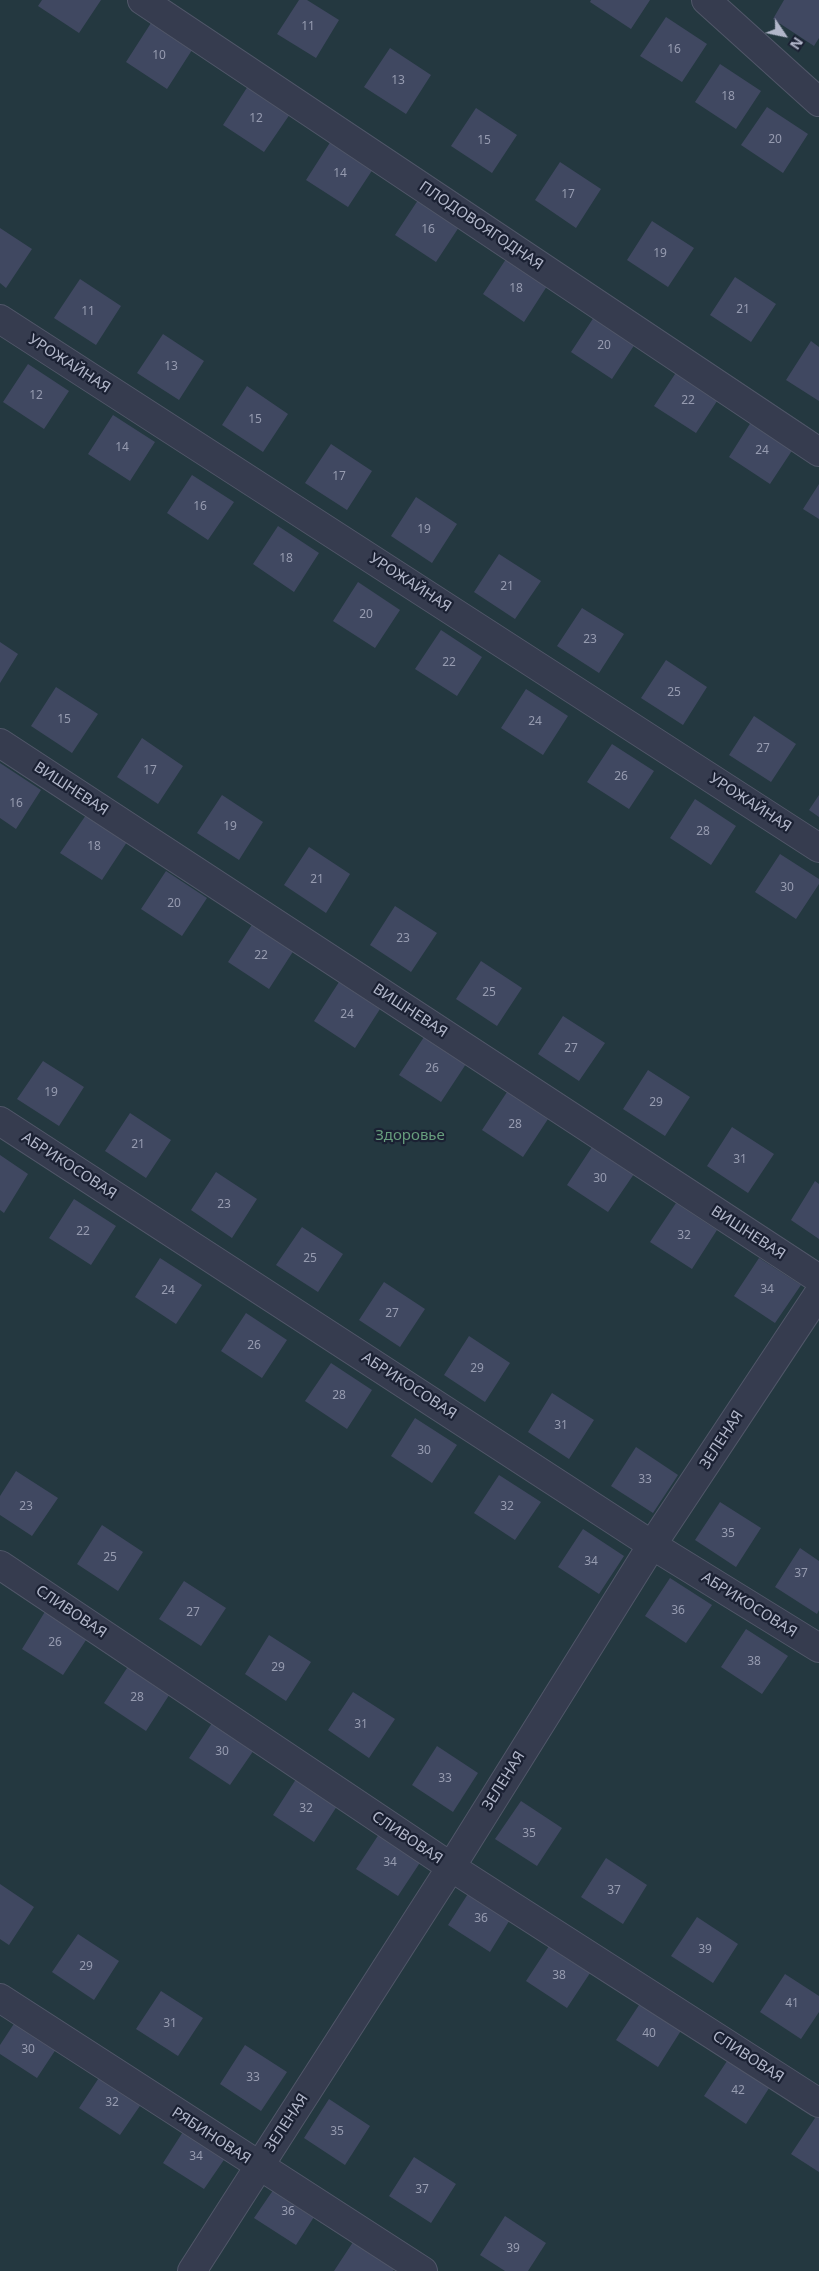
<!DOCTYPE html>
<meta charset="utf-8">
<style>
body{margin:0}
#map{position:relative;width:819px;height:2271px;overflow:hidden;background:#22293f;font-family:"Noto Sans",sans-serif}
canvas{display:block}
.north{position:absolute;left:759px;top:10px;width:50px;height:50px;-webkit-text-stroke:4px #1b2133;paint-order:stroke;rotate:124deg;font-size:14px;font-weight:700;line-height:20px;text-align:center;color:#b2b7ca}
.north::after{content:'';display:block;margin:auto;width:18px;height:22px;background:#b2b7ca;clip-path:polygon(50% 0,100% 100%,50% 72%,0 100%)}
</style>
<div id="map">
<canvas width="819" height="2271"></canvas>
<div class="north">N</div>
</div>
<script>
const ctx = document.querySelector('canvas').getContext('2d');
ctx.lineJoin = 'round';
function fill(path, color) {
  ctx.fillStyle = color;
  ctx.fill(path, 'evenodd');
}
function toPath(rows) {
  const path = new Path2D();
  for (const r of rows) {
    path.moveTo(r[0], r[1]);
    for (let i = 2; i < r.length; i += 2) path.lineTo(r[i], r[i + 1]);
  }
  return path;
}
function trace(path, color, width, dash) {
  ctx.strokeStyle = color;
  ctx.lineWidth = width;
  ctx.lineCap = dash ? 'butt' : 'round';
  ctx.setLineDash(dash || []);
  ctx.stroke(path);
}
function drawText(font, color, halo, rows, align = 'center') {
  ctx.font = font + ' "Noto Sans",sans-serif';
  ctx.lineWidth = 4.5;
  ctx.setLineDash([]);
  ctx.textBaseline = 'middle';
  ctx.strokeStyle = halo;
  ctx.fillStyle = color;
  for (const [text, x, y, turn = 0] of rows) {
    ctx.save();
    ctx.translate(x, y);
    ctx.rotate((+turn || 0) * Math.PI / 180);
    ctx.textAlign = isNaN(turn) ? turn : align;
    if (halo) ctx.strokeText(text, 0, 0);
    ctx.fillText(text, 0, 0);
    ctx.restore();
  }
}
fill(toPath([
 [0,0,819,0,819,2271,0,2271]
]), '#243840');
fill(toPath([
 [42,0,101,0,79,33,38,6],
 [299,0,307,0,339,20,316,58,277,34],
 [591,0,650,0,631,29,590,2],
 [784,0,819,0,819,38,814,46,773,19],
 [666,17,707,44,682,82,640,56],
 [151,23,192,50,167,89,126,62],
 [390,48,431,75,406,114,364,87],
 [720,64,761,91,736,129,695,102],
 [248,86,290,114,264,152,223,125],
 [767,107,808,134,783,173,741,145],
 [476,108,517,135,492,173,451,146],
 [331,141,373,169,348,207,306,180],
 [560,162,601,189,576,228,535,200],
 [420,197,461,224,436,262,395,235],
 [652,221,694,248,668,287,627,260],
 [0,228,32,249,6,288,0,283],
 [508,256,549,283,524,322,483,294],
 [735,277,776,304,751,342,710,315],
 [80,279,121,306,96,345,54,318],
 [596,314,637,341,612,379,571,352],
 [163,334,204,361,179,400,137,373],
 [811,341,819,347,819,401,786,380],
 [28,364,69,391,44,429,3,402],
 [679,368,721,395,696,433,654,406],
 [247,386,288,414,263,452,222,425],
 [113,415,155,442,130,481,88,454],
 [753,419,795,446,770,484,729,457],
 [331,444,372,471,347,510,305,483],
 [192,475,234,502,208,540,167,513],
 [819,484,819,519,803,509],
 [416,497,457,524,432,563,391,536],
 [278,526,319,553,294,592,253,564],
 [499,554,541,581,515,619,474,592],
 [358,582,400,610,375,648,333,621],
 [582,608,624,634,599,673,557,646],
 [441,630,482,657,457,696,415,669],
 [0,642,18,654,0,683],
 [666,660,707,687,683,725,641,698],
 [56,687,98,714,72,753,31,726],
 [526,689,568,716,543,755,501,728],
 [754,716,796,744,771,782,729,755],
 [142,738,183,766,158,804,117,777],
 [612,744,654,771,629,809,587,782],
 [0,763,41,790,16,829,0,818],
 [222,795,263,822,239,860,197,833],
 [819,795,819,817,809,810],
 [695,799,736,826,711,865,670,838],
 [86,815,127,842,102,880,60,853],
 [309,847,350,874,326,913,284,885],
 [780,854,819,879,819,884,796,919,755,892],
 [166,871,207,898,182,936,141,909],
 [395,906,437,933,411,972,370,945],
 [253,923,294,950,269,989,228,962],
 [481,961,522,988,497,1026,456,999],
 [339,982,380,1009,355,1048,314,1021],
 [563,1016,605,1043,579,1081,538,1054],
 [424,1037,466,1064,441,1102,399,1075],
 [43,1061,84,1087,59,1126,17,1099],
 [648,1070,690,1097,665,1136,623,1109],
 [507,1092,548,1119,523,1157,482,1130],
 [130,1113,171,1140,146,1178,105,1151],
 [732,1127,774,1154,748,1193,707,1166],
 [592,1147,634,1174,608,1212,567,1185],
 [0,1155,28,1174,4,1213,0,1210],
 [216,1172,257,1199,232,1238,191,1210],
 [815,1181,819,1184,819,1239,791,1220],
 [74,1199,116,1226,91,1265,49,1238],
 [676,1203,717,1230,692,1269,650,1242],
 [302,1227,343,1254,318,1292,276,1265],
 [160,1258,202,1285,176,1324,135,1297],
 [759,1258,801,1285,775,1323,734,1296],
 [384,1282,425,1309,400,1347,359,1320],
 [246,1313,287,1340,262,1378,221,1351],
 [469,1336,510,1363,485,1402,444,1375],
 [331,1363,372,1390,347,1429,305,1401],
 [552,1393,594,1420,569,1459,528,1432],
 [415,1418,457,1445,432,1483,391,1456],
 [636,1447,678,1475,653,1513,611,1486],
 [16,1471,58,1498,32,1536,0,1515,0,1496],
 [499,1475,541,1502,515,1540,474,1513],
 [720,1502,761,1528,736,1567,695,1540],
 [102,1525,143,1552,118,1591,77,1564],
 [583,1529,624,1556,599,1594,558,1567],
 [800,1548,819,1561,819,1610,817,1614,775,1587],
 [670,1578,712,1605,686,1643,645,1616],
 [184,1581,226,1608,201,1646,159,1619],
 [46,1610,88,1637,63,1675,22,1649],
 [746,1629,788,1656,762,1694,721,1667],
 [269,1635,311,1662,286,1701,245,1674],
 [129,1665,171,1692,146,1731,104,1703],
 [353,1692,395,1719,369,1758,328,1730],
 [214,1720,256,1747,230,1785,189,1758],
 [437,1746,478,1773,453,1812,412,1785],
 [298,1776,339,1803,314,1842,273,1815],
 [521,1801,562,1828,537,1866,495,1839],
 [381,1831,423,1858,398,1896,356,1869],
 [606,1858,647,1885,623,1924,581,1897],
 [0,1884,34,1907,9,1945,0,1939],
 [473,1886,514,1913,490,1952,448,1925],
 [697,1917,738,1944,713,1983,671,1956],
 [78,1934,119,1961,94,2000,52,1972],
 [551,1943,592,1970,567,2008,526,1981],
 [785,1974,819,1996,819,2012,801,2039,760,2012],
 [161,1991,203,2018,178,2056,136,2029],
 [641,2002,682,2029,658,2067,616,2040],
 [21,2013,62,2040,37,2078,0,2054,0,2045],
 [245,2045,287,2072,261,2111,220,2084],
 [729,2058,771,2085,746,2124,704,2096],
 [104,2070,146,2097,120,2135,79,2108],
 [329,2099,370,2126,345,2165,304,2138],
 [817,2115,819,2117,819,2172,791,2154],
 [188,2124,230,2151,204,2189,163,2163],
 [414,2157,456,2184,431,2223,389,2196],
 [280,2180,321,2206,296,2245,254,2218],
 [505,2216,546,2243,528,2271,505,2271,480,2255],
 [357,2236,399,2263,393,2271,334,2271]
]), '#404861');
const minor = toPath([
 [142,0,819,452],
 [706,0,819,102],
 [0,319,819,848],
 [0,743,819,1279],
 [0,1121,652,1545,819,1648],
 [0,1565,451,1867,819,2103],
 [0,1998,423,2271],
 [192,2271,451,1867,652,1545,819,1293]
]);
trace(minor, '#515769', 30);
trace(minor, '#363c4f', 28);
drawText('12px', '#969bb0', null, [
 ["11",308,27],
 ["16",674,50],
 ["10",159,56],
 ["13",398,81],
 ["18",728,97],
 ["12",256,119],
 ["20",775,140],
 ["15",484,141],
 ["14",340,174],
 ["17",568,195],
 ["16",428,230],
 ["19",660,254],
 ["18",516,289],
 ["21",743,310],
 ["11",88,312],
 ["20",604,346],
 ["13",171,367],
 ["12",36,396],
 ["22",688,401],
 ["15",255,420],
 ["14",122,448],
 ["24",762,451],
 ["17",339,477],
 ["16",200,507],
 ["19",424,530],
 ["18",286,559],
 ["21",507,587],
 ["20",366,615],
 ["23",590,640],
 ["22",449,663],
 ["25",674,693],
 ["15",64,720],
 ["24",535,722],
 ["27",763,749],
 ["17",150,771],
 ["26",621,777],
 ["16",16,804],
 ["19",230,827],
 ["28",703,832],
 ["18",94,847],
 ["21",317,880],
 ["30",787,888],
 ["20",174,904],
 ["23",403,939],
 ["22",261,956],
 ["25",489,993],
 ["24",347,1015],
 ["27",571,1049],
 ["26",432,1069],
 ["19",51,1093],
 ["29",656,1103],
 ["28",515,1125],
 ["21",138,1145],
 ["31",740,1160],
 ["30",600,1179],
 ["23",224,1205],
 ["22",83,1232],
 ["32",684,1236],
 ["25",310,1259],
 ["34",767,1290],
 ["24",168,1291],
 ["27",392,1314],
 ["26",254,1346],
 ["29",477,1369],
 ["28",339,1396],
 ["31",561,1426],
 ["30",424,1451],
 ["33",645,1480],
 ["23",26,1507],
 ["32",507,1507],
 ["35",728,1534],
 ["25",110,1558],
 ["34",591,1562],
 ["37",801,1574],
 ["36",678,1611],
 ["27",193,1613],
 ["26",55,1643],
 ["38",754,1662],
 ["29",278,1668],
 ["28",137,1698],
 ["31",361,1725],
 ["30",222,1752],
 ["33",445,1779],
 ["32",306,1809],
 ["35",529,1834],
 ["34",390,1863],
 ["37",614,1891],
 ["36",481,1919],
 ["39",705,1950],
 ["29",86,1967],
 ["38",559,1976],
 ["41",792,2004],
 ["31",170,2024],
 ["40",649,2034],
 ["30",28,2050],
 ["33",253,2078],
 ["42",738,2091],
 ["32",112,2103],
 ["35",337,2132],
 ["34",196,2157],
 ["37",422,2190],
 ["36",288,2212],
 ["39",513,2249]
]);
drawText('15px', '#b2b7ca', '#1b2133', [
 ["ПЛОДОВОЯГОДНАЯ",481,226,34],
 ["УРОЖАЙНАЯ",69,364,33],
 ["УРОЖАЙНАЯ",410,583,33],
 ["ВИШНЕВАЯ",71,789,33],
 ["УРОЖАЙНАЯ",750,803,33],
 ["ВИШНЕВАЯ",410,1011,33],
 ["АБРИКОСОВАЯ",69,1166,33],
 ["ВИШНЕВАЯ",748,1233,33],
 ["АБРИКОСОВАЯ",409,1386,33],
 ["ЗЕЛЕНАЯ",722,1440,-57],
 ["АБРИКОСОВАЯ",749,1605,32],
 ["СЛИВОВАЯ",71,1612,34],
 ["ЗЕЛЕНАЯ",504,1781,-58],
 ["СЛИВОВАЯ",407,1838,34],
 ["СЛИВОВАЯ",748,2057,33],
 ["ЗЕЛЕНАЯ",287,2123,-57],
 ["РЯБИНОВАЯ",211,2136,33]
]);
drawText('15px', '#679d7d', '#1b2133', [
 ["Здоровье",410,1136]
]);
</script>
